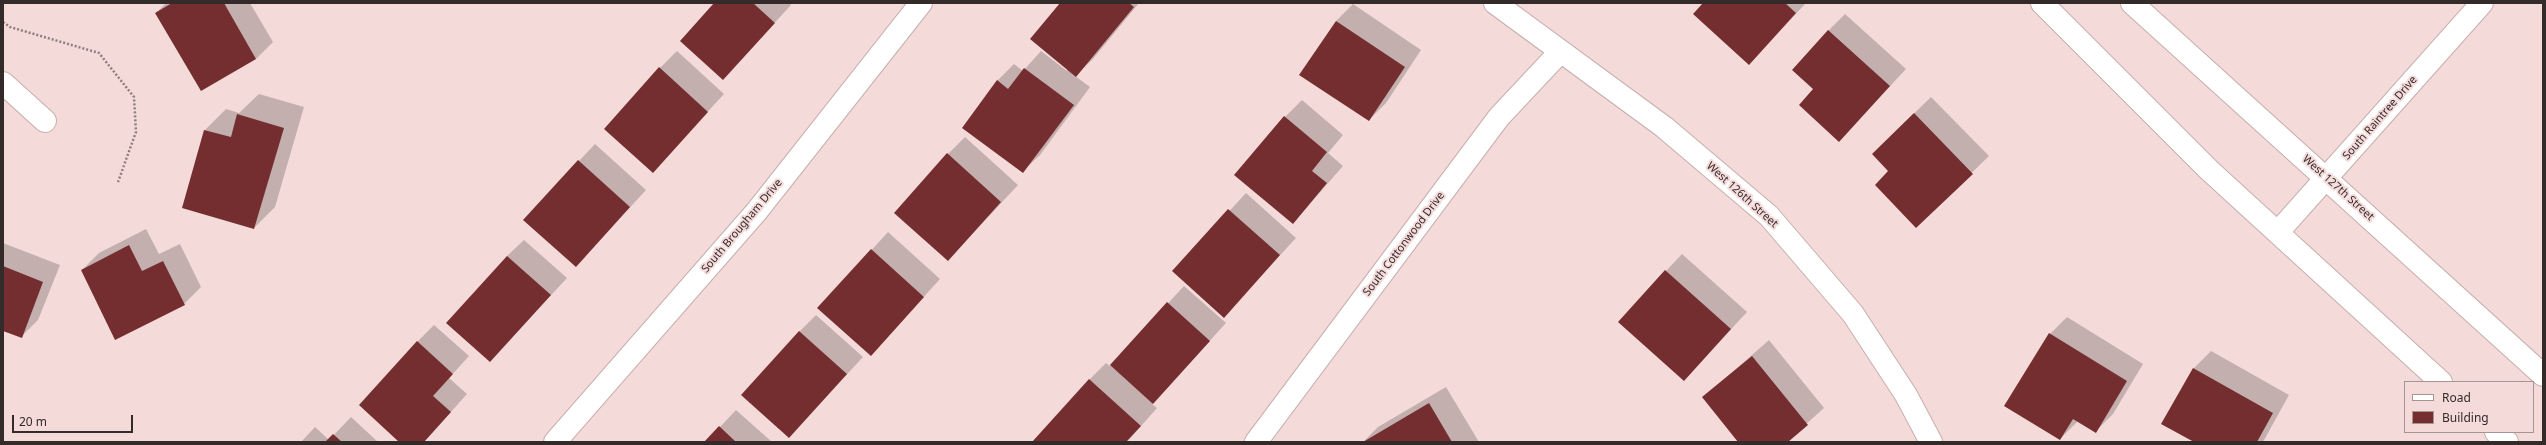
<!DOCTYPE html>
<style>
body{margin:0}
#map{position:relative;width:2546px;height:445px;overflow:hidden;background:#f4dbda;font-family:"Noto Sans",sans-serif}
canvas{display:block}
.frame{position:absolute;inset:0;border:4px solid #342a2a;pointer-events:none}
.legend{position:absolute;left:2404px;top:381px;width:130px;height:52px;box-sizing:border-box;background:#f4dbda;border:1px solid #a79494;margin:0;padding:5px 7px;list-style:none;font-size:12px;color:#342a2a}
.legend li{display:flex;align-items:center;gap:8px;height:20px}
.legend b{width:20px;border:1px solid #a79494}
.scale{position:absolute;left:12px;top:415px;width:121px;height:18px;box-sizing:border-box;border:2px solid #342a2a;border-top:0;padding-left:5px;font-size:12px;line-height:14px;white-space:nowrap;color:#342a2a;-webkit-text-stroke:3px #f4dbda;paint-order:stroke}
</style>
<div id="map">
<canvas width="2546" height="445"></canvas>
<div class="frame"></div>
<ul class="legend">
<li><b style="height:5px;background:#fff"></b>Road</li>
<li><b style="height:11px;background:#742e30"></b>Building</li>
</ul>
<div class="scale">20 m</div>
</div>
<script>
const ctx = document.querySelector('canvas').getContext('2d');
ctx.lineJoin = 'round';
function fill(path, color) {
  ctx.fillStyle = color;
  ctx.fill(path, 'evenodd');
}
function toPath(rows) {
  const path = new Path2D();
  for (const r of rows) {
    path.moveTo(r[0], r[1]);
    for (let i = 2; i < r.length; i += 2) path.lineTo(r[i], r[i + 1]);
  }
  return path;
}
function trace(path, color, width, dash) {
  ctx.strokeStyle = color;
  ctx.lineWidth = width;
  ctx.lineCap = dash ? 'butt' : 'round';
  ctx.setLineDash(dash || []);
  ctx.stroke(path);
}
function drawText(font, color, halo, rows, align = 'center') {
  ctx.font = font + ' "Noto Sans",sans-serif';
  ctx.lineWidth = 4;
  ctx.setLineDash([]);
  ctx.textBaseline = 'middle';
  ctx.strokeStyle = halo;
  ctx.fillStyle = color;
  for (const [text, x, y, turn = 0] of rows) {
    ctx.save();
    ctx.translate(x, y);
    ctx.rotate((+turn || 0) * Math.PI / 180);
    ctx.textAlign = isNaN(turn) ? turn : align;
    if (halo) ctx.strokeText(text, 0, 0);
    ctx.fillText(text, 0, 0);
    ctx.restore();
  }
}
fill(toPath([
 [166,3,250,3,273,42,256,59,201,90,156,13],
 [715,3,789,3,791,5,723,79],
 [1062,3,1139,3,1093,59,1075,76,1090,87,1040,155,1023,171,997,81,1014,64,1023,71,1041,51,1067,71],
 [1704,3,1806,3,1749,64],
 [1353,4,1421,50,1386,103,1369,120,1336,21],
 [1845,14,1906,69,1839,141,1815,89,1828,31],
 [677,51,724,94,653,171,660,68],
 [259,94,304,107,275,207,254,228,205,130,226,109,239,113],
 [1931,97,1989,156,1916,227,1890,171,1890,137],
 [1302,100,1343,135,1328,153,1343,166,1293,223,1285,117],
 [965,137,1018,185,948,260,948,154],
 [595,144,646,190,576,266,579,161],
 [1246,193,1296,238,1224,316,1174,271],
 [146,229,159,254,180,244,201,287,184,304,82,270,99,253],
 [888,232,940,279,871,355,819,308],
 [524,240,567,278,490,361,507,256],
 [3,243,60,265,38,320,21,337,3,330],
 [1682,254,1747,312,1684,380,1666,271],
 [1184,286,1226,323,1152,404,1157,408,1127,442,1033,442,1089,380,1106,363,1110,366],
 [816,315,863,357,789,437,799,332],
 [2067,317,2143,364,2113,414,2096,431,2078,421,2060,439,2050,334],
 [434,325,469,356,449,378,467,394,424,442,401,442,417,342],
 [1769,340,1824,408,1786,442,1740,442,1703,398],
 [2211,351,2289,395,2263,442,2196,442,2163,424,2194,368],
 [1446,387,1479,442,1363,442,1378,427],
 [736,410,772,442,706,442],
 [351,417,378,442,301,442,315,427,329,440]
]), '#0003');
fill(toPath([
 [172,3,224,3,256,59,201,91,155,13],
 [714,3,753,3,775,23,723,80,680,41],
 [1060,3,1129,3,1134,7,1076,77,1030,39],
 [1703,3,1785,3,1796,13,1749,65,1693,14],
 [1336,21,1405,67,1369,121,1299,75],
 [1828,30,1890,86,1839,142,1799,105,1813,89,1792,70],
 [659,67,708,112,653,173,604,129],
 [1024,68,1074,105,1023,173,962,128,997,80,1008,89],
 [1914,113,1973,174,1916,228,1875,185,1888,171,1872,154],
 [237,114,284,128,254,229,182,208,204,130,231,137],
 [1284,116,1327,152,1312,171,1327,183,1293,224,1234,175],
 [947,153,1001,202,948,261,894,213],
 [578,160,630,207,576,267,523,220],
 [1228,209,1280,255,1224,318,1172,271],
 [129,245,142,271,163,261,185,305,115,340,81,270],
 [871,249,924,297,871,356,817,308],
 [507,256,551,295,490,362,446,323],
 [3,266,43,282,22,338,3,331],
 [1665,270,1731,329,1684,381,1618,322],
 [1167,302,1210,341,1153,404,1110,365],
 [799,331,847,374,789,438,741,395],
 [2049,333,2127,381,2096,433,2073,419,2060,440,2004,406],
 [417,341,453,374,433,396,451,412,424,442,399,442,359,405],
 [1752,356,1808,425,1788,442,1738,442,1702,397],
 [2193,368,2273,413,2257,442,2194,442,2161,424],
 [1089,379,1141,426,1126,442,1032,442],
 [1429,403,1452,442,1363,442],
 [719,426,736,442,704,442],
 [333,434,342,442,325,442]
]), '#742e30');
const minor = toPath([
 [1495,3,1664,127,1769,216,1853,314,1906,395,1931,442],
 [3,83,45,121],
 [2278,232,2482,3],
 [555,442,757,211,921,3],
 [1256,442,1499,117,1560,52]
]);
const major = toPath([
 [2042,3,2209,170,2441,382],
 [2132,3,2543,375],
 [2496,432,2507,442]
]);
trace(minor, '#c6aead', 24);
trace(major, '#c6aead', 24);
trace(toPath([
 [3,22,10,27,99,53,134,97,136,132,118,182]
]), '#8e7d7d', 2.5, [2, 2]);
trace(minor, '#fff', 22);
trace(major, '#fff', 22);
drawText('11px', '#342a2a', '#f4dbda', [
 ["South Raintree Drive",2380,118,-49],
 ["West 127th Street",2338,188,42],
 ["West 126th Street",1742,195,42],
 ["South Brougham Drive",742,226,-50],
 ["South Cottonwood Drive",1404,244,-53]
]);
</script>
